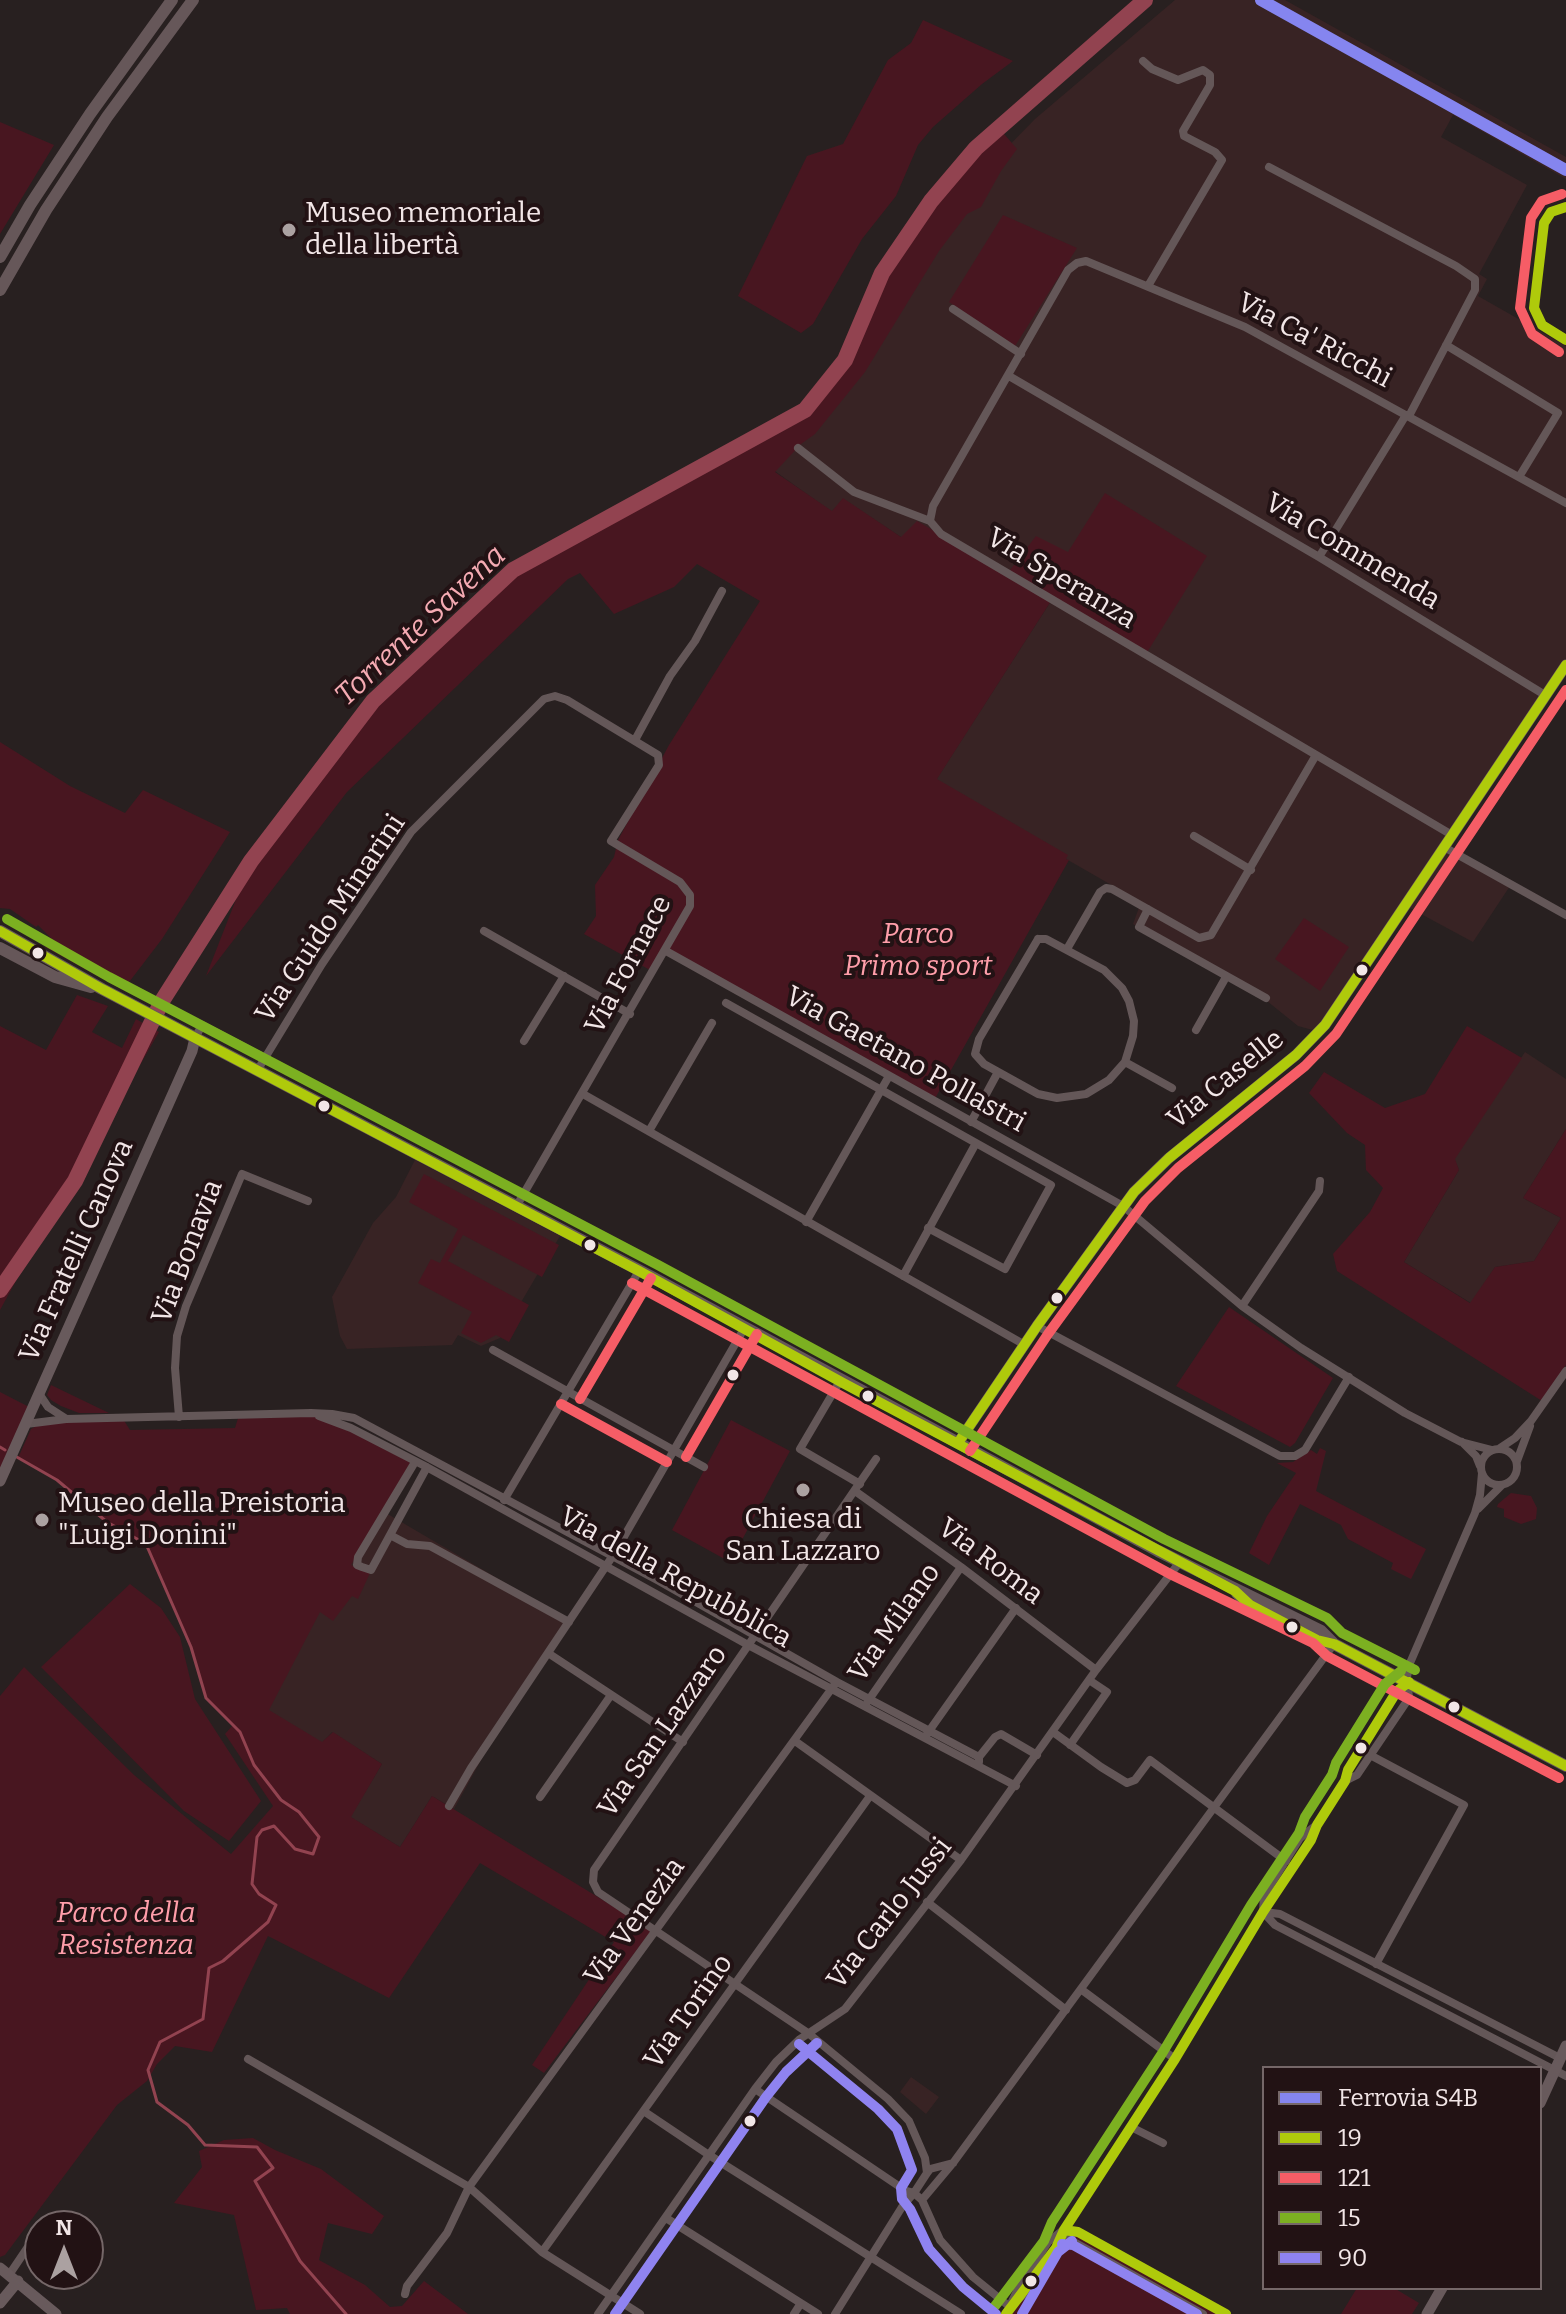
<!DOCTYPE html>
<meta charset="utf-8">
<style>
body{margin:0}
#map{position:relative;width:1566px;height:2314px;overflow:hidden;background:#282020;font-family:Bitter,serif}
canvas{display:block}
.legend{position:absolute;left:1262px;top:2066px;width:280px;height:224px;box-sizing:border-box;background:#221214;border:2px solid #756768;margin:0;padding:10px 14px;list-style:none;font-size:24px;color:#f2e6e7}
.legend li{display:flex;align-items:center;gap:16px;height:40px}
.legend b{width:40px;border:2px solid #756768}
.north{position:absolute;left:24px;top:2210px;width:80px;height:80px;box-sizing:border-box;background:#221214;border:2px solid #756768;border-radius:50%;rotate:0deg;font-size:22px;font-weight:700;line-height:32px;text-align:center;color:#f2e6e7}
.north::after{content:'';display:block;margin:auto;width:28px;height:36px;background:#aba1a1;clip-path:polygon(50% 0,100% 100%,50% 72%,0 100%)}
</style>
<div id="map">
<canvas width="1566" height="2314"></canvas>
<ul class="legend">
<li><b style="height:10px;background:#8585ef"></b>Ferrovia S4B</li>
<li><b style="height:10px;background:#afca0b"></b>19</li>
<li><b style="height:10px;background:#f65d66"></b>121</li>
<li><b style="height:10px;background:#7cb021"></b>15</li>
<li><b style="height:10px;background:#8f83f0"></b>90</li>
</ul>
<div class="north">N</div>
</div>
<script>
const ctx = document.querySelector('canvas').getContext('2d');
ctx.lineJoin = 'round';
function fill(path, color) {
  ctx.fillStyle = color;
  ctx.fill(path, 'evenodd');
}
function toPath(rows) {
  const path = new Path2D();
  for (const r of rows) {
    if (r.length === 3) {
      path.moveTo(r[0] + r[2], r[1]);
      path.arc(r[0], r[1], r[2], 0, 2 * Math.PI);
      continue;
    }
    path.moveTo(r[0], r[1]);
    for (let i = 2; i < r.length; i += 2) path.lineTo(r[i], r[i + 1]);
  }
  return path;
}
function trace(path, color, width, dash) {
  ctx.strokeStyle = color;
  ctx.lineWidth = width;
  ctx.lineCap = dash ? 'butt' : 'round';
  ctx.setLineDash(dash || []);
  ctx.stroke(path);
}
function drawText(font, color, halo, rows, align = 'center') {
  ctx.font = font + ' Bitter,serif';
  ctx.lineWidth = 8;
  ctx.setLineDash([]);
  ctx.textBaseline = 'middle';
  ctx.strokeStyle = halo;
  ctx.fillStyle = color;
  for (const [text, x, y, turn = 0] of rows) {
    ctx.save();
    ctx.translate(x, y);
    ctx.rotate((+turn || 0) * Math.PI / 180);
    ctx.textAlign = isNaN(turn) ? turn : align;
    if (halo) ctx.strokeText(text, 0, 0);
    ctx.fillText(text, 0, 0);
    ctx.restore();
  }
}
fill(toPath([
 [1175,0,1285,0,1566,157,1566,179,1453,115,1441,137,1527,185,1479,274,1487,279,1478,296,1566,346,1566,660,1440,848,1510,886,1473,942,1408,907,1320,1032,1298,1026,1262,997,1133,924,1141,902,934,783,1051,601,1067,552,1008,574,901,537,843,499,832,512,765,464,787,451,988,167,1035,119],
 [1525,1052,1566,1079,1566,1129,1523,1198,1561,1218,1534,1261,1495,1267,1471,1303,1404,1262,1459,1170,1454,1159],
 [415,1160,560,1236,500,1338,481,1346,458,1335,452,1345,347,1349,340,1336,332,1297,373,1223,396,1197],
 [374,1506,567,1619,507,1713,454,1809,432,1796,400,1847,350,1817,382,1764,332,1732,322,1743,256,1706],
 [911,2077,939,2097,926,2114,900,2092]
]), '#382324');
fill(toPath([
 [923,20,1013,61,982,84,933,127,918,145,896,196,862,239,813,324,801,333,738,296,807,156,843,144,888,60,911,43],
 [0,122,54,145,0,234],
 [999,128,1017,149,1001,171,981,207,967,214,939,251,865,372,815,434,801,444,775,472,832,511,843,498,901,537,917,521,1007,574,1036,536,1068,552,1105,493,1207,556,1146,654,1051,601,937,779,1068,855,1066,859,1069,860,933,1102,663,949,650,970,584,934,596,916,595,885,614,857,618,840,669,745,760,601,697,564,674,587,614,614,580,573,568,579,347,792,206,976,251,861,373,701,513,570,805,410,845,360,882,273,931,201,976,148],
 [1003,215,1077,248,1015,346,949,302],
 [0,742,70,786,125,813,143,790,230,832,162,939,123,990,45,947,51,938,38,925,36,927,10,909,0,908],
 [1304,918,1349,947,1320,991,1275,959],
 [77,995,108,1006,92,1032,122,1048,136,1019,159,1032,76,1176,24,1253,55,1210,0,1310,0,1026,46,1050],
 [1467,1026,1522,1058,1455,1159,1459,1170,1404,1262,1470,1303,1495,1267,1534,1261,1561,1218,1523,1198,1566,1129,1566,1365,1542,1401,1337,1271,1333,1254,1370,1212,1383,1188,1366,1170,1365,1145,1347,1133,1309,1093,1324,1072,1385,1108,1425,1094],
 [424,1174,559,1245,542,1277,463,1235,448,1261,529,1305,509,1342,496,1335,481,1343,461,1333,472,1312,418,1283,431,1259,440,1263,458,1229,409,1202],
 [1229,1307,1333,1378,1295,1443,1290,1447,1176,1386],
 [51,1385,109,1413,79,1413,61,1406,51,1400,47,1395],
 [0,1392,33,1409,0,1474],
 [311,1413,412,1460,351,1565,370,1573,358,1599,352,1596,333,1621,320,1612,269,1710,322,1742,333,1732,382,1764,351,1817,400,1847,432,1796,652,1930,544,2073,532,2065,614,1942,480,1863,389,1998,268,1936,212,2052,175,2046,157,2064,147,2081,117,2105,5,2255,0,2257,0,1696,24,1667,134,1775,231,1854,273,1806,225,1734,233,1725,206,1698,191,1647,146,1544,107,1522,57,1480,18,1458,31,1429,45,1421,123,1419,130,1430,235,1428,239,1415],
 [731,1420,790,1451,730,1562,672,1530],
 [1320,1448,1326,1451,1316,1491,1426,1549,1411,1579,1391,1569,1393,1563,1348,1539,1341,1525,1300,1504,1269,1565,1249,1553,1267,1516,1296,1473,1277,1463,1293,1462,1311,1450,1317,1454],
 [1511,1493,1531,1496,1537,1508,1536,1519,1521,1524,1504,1517,1504,1509,1497,1507,1498,1504],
 [130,1584,161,1608,180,1637,195,1699,261,1801,229,1841,184,1811,41,1667],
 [253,2138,275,2150,321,2169,384,2216,372,2234,328,2223,319,2260,365,2285,390,2307,402,2306,424,2281,468,2314,290,2314,287,2308,256,2310,234,2215,174,2203,202,2167,199,2151,224,2140],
 [1070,2231,1218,2314,1007,2314,1057,2237],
 [1357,2288,1394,2288,1419,2303,1412,2314,1341,2314]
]), '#481620');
trace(toPath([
 [0,1447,5,1450],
 [15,1456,57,1480,107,1522,146,1544,191,1647,206,1698,240,1732,254,1765,281,1800,299,1812,319,1837,313,1854,295,1849,274,1826,262,1830,257,1837,252,1884,259,1894,276,1905,268,1922,223,1961,209,1968,203,2019,160,2042,148,2070,157,2102,188,2125,205,2145,257,2147,273,2168,255,2181,300,2261,346,2314]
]), '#924350', 3);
trace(toPath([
 [0,1290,75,1181,162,1001,251,861,373,701,513,570,805,410,845,360,882,273,931,201,976,148,1145,0]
]), '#924350', 16);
trace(toPath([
 [1143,61,1152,69,1178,80,1203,70,1210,75,1210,85,1183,131,1184,136,1215,152,1222,160,1148,286],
 [1269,167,1456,266,1475,279,1475,290,1409,416],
 [953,309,1021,354],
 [1446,345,1558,413,1519,477],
 [1009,376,1319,557,1545,695],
 [798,448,854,492,930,521],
 [1319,557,1406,415],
 [635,740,670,676,695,641,722,591],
 [1452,835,941,534,930,521,933,506,1068,270,1077,263,1086,261,1245,327,1566,503],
 [1194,836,1251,870],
 [1444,847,1566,915],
 [1148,909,1139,927,1266,998],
 [484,931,630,1014],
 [1038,939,1046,939,1104,970,1122,988,1129,1001,1134,1021,1133,1036,1125,1062,1109,1080,1086,1094,1057,1098,1038,1094,984,1064,975,1054,979,1039,1038,939],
 [1067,949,1100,892,1106,888,1112,889,1199,938,1211,935,1316,755],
 [666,951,1123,1206,1242,1306,1301,1348,1405,1413,1461,1442,1492,1450],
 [726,1003,1051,1185,1005,1269,928,1228],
 [1196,1030,1226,977],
 [195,1038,202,1025,265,1058],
 [524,1041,564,976],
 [1125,1062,1172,1088],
 [257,1071,322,964,411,832,544,699,555,696,567,700,658,755,659,765,611,841,680,882,690,895,690,906,516,1207],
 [583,1094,1025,1345],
 [971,1122,998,1072],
 [649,1131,712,1023],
 [806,1222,889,1076],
 [903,1276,976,1143],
 [1242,1306,1319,1191,1320,1181],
 [1037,1326,1280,1456,1295,1456,1305,1450,1349,1377],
 [493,1350,704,1467],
 [840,1381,800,1449,860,1484],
 [40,1395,48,1407,65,1418],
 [319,1416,351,1428,423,1465,750,1646,1016,1786],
 [179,1417,175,1368,177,1336,186,1306,242,1174,308,1201],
 [26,1424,66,1419,311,1413,332,1414,354,1418,659,1581,837,1682,979,1757],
 [1462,1442,1476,1456,1480,1466],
 [1500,1448,1515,1438,1531,1421,1566,1371],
 [1499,1467,18],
 [876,1459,594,1870,593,1882,598,1892,808,2033,888,2099,909,2121,925,2158,927,2173,914,2193,922,2200,940,2240,973,2277,1010,2307],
 [1517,1461,1530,1426],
 [415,1462,358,1557,357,1565,362,1567,371,1570,427,1467],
 [855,1491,961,1567,1096,1670],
 [504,1500,639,1271],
 [1478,1509,1502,1485],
 [390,1535,407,1544,430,1546,569,1622],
 [548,1653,683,1742],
 [868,1701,961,1567],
 [1053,1732,1101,1767,1127,1783,1135,1780,1150,1760,1286,1861],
 [927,1734,1016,1608],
 [795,1741,961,1860],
 [1070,1745,1107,1692,1089,1680],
 [1370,1755,1464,1805,1376,1964],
 [979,1762,979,1757,995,1737,1001,1734,1037,1755],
 [1345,1781,1357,1775,1409,1698,1407,1677,1410,1663,1475,1513,1480,1495,1482,1473],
 [540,1797,611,1695],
 [449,1806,471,1768,614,1554,745,1327],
 [927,1902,1066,2010],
 [1263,1912,1275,1925,1566,2076],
 [1263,1912,1264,1895,1300,1838,1314,1827],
 [1264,1912,1280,1914,1560,2058],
 [1082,1990,1175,2059],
 [248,2059,469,2187,542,2252,640,2314],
 [755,2089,906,2191,914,2193],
 [645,2112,709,2155,961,2314],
 [1131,2127,1163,2143],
 [927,2173,930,2169,953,2163],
 [922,2200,953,2163,1334,1644],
 [666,2218,818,2314],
 [1064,2230,1078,2232,1226,2314],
 [1064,2230,1072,2241,1203,2314],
 [542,2252,870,1796],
 [9,2275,38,2232],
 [405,2294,407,2286,447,2233,469,2187,835,1684],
 [1010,2307,1024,2294,1056,2248,1064,2230,1175,2059,1263,1912,1311,1840,1317,1825,1345,1781,1348,1770,1397,1691,1409,1682],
 [598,2314,755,2089,776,2062,800,2039,845,2009,961,1860,1096,1670,1179,1563],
 [794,2314,801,2303],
 [835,2314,902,2207,914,2193],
 [1006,2314,1018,2289,1048,2242,1063,2230]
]), '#645758', 8);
trace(toPath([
 [958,1443,1037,1326,1134,1192,1169,1158,1296,1055,1325,1025,1566,665],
 [0,1481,192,1051,195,1038],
 [1540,2103,1566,2046],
 [0,2268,56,2314],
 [0,2303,18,2281],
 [1427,2314,1442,2288]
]), '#685a5c', 11);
trace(toPath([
 [0,257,30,205,90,114,172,0],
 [0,290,46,210,107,117,193,0],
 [0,931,102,989,652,1277,1158,1551,1321,1631,1334,1644],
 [0,948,55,977,91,987],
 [1237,1593,1250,1605,1308,1636,1334,1644,1566,1766]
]), '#665759', 12);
trace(toPath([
 [1566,207,1551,212,1544,223,1534,308,1542,325,1566,340],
 [0,931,102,989,639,1271,843,1383,1235,1591,1250,1605,1317,1640,1334,1644,1566,1766],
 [958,1443,1037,1326,1134,1192,1169,1158,1296,1055,1325,1025,1566,665],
 [1064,2230,1078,2232,1226,2314],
 [1006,2314,1056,2248,1064,2230,1175,2059,1263,1912,1311,1840,1317,1825,1345,1781,1348,1770,1397,1691,1409,1682]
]), '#afca0b', 10);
trace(toPath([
 [1559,352,1532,334,1520,308,1531,218,1542,201,1562,194],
 [632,1283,1172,1575,1313,1643,1327,1656,1559,1778],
 [580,1399,651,1278],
 [561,1404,667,1462],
 [970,1451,1048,1334,1145,1201,1178,1168,1305,1066,1336,1034,1566,690],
 [686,1457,757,1334]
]), '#f65d66', 10);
trace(toPath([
 [7,919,109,977,658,1265,1164,1539,1327,1618,1342,1633,1415,1670],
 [995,2306,1044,2241,1052,2222,1163,2052,1251,1905,1299,1833,1305,1817,1332,1775,1336,1763,1385,1684,1401,1671]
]), '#7cb021', 10);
trace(toPath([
 [799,2044,878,2109,897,2129,912,2170,901,2188,902,2199,910,2209,929,2249,963,2287,996,2314],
 [1062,2244,1073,2245,1197,2314],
 [615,2314,766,2097,786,2072,817,2043],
 [1022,2314,1058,2252,1072,2241]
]), '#8f83f0', 10);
trace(toPath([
 [1261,0,1566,170]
]), '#8585ef', 12);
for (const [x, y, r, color] of [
 [289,230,8,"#aba1a1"],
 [38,953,7,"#f2e6e7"],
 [1362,970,7,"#f2e6e7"],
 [324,1106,7,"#f2e6e7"],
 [590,1245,7,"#f2e6e7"],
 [1057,1298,7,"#f2e6e7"],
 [733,1375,7,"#f2e6e7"],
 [868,1396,7,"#f2e6e7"],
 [803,1490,8,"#aba1a1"],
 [42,1520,8,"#aba1a1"],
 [1292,1627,7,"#f2e6e7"],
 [1454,1707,7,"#f2e6e7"],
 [1361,1748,7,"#f2e6e7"],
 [750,2121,7,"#f2e6e7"],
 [1031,2281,7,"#f2e6e7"]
]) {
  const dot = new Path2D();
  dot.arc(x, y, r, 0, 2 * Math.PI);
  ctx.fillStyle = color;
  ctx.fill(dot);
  trace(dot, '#221214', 3);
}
drawText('28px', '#f2e6e7', '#221214', [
 ["Museo memoriale",305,214],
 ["della libertà",305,246],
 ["Museo della Preistoria",58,1504],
 ["\"Luigi Donini\"",58,1536],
 ["Chiesa di",803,1520,"center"],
 ["San Lazzaro",803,1552,"center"]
], 'left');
drawText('28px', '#f2e6e7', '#221214', [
 ["Via Ca' Ricchi",1314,341,28],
 ["Via Commenda",1352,552,31],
 ["Via Speranza",1061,579,31],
 ["Via Guido Minarini",331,919,-56],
 ["Via Fornace",629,965,-62],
 ["Via Gaetano Pollastri",905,1060,29],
 ["Via Caselle",1226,1080,-39],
 ["Via Fratelli Canova",77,1251,-66],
 ["Via Bonavia",188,1252,-69],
 ["Via Roma",990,1562,37],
 ["Via della Repubblica",675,1578,29],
 ["Via Milano",895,1623,-55],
 ["Via San Lazzaro",663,1732,-55],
 ["Via Carlo Jussi",890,1914,-52],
 ["Via Venezia",635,1922,-54],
 ["Via Torino",689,2012,-55]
]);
drawText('italic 28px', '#ff9eaa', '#221214', [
 ["Parco",918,935],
 ["Primo sport",918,967],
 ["Parco della",126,1914],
 ["Resistenza",126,1946]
]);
drawText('italic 30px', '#f5abb3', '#221214', [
 ["Torrente Savena",421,626,-43]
]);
</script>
